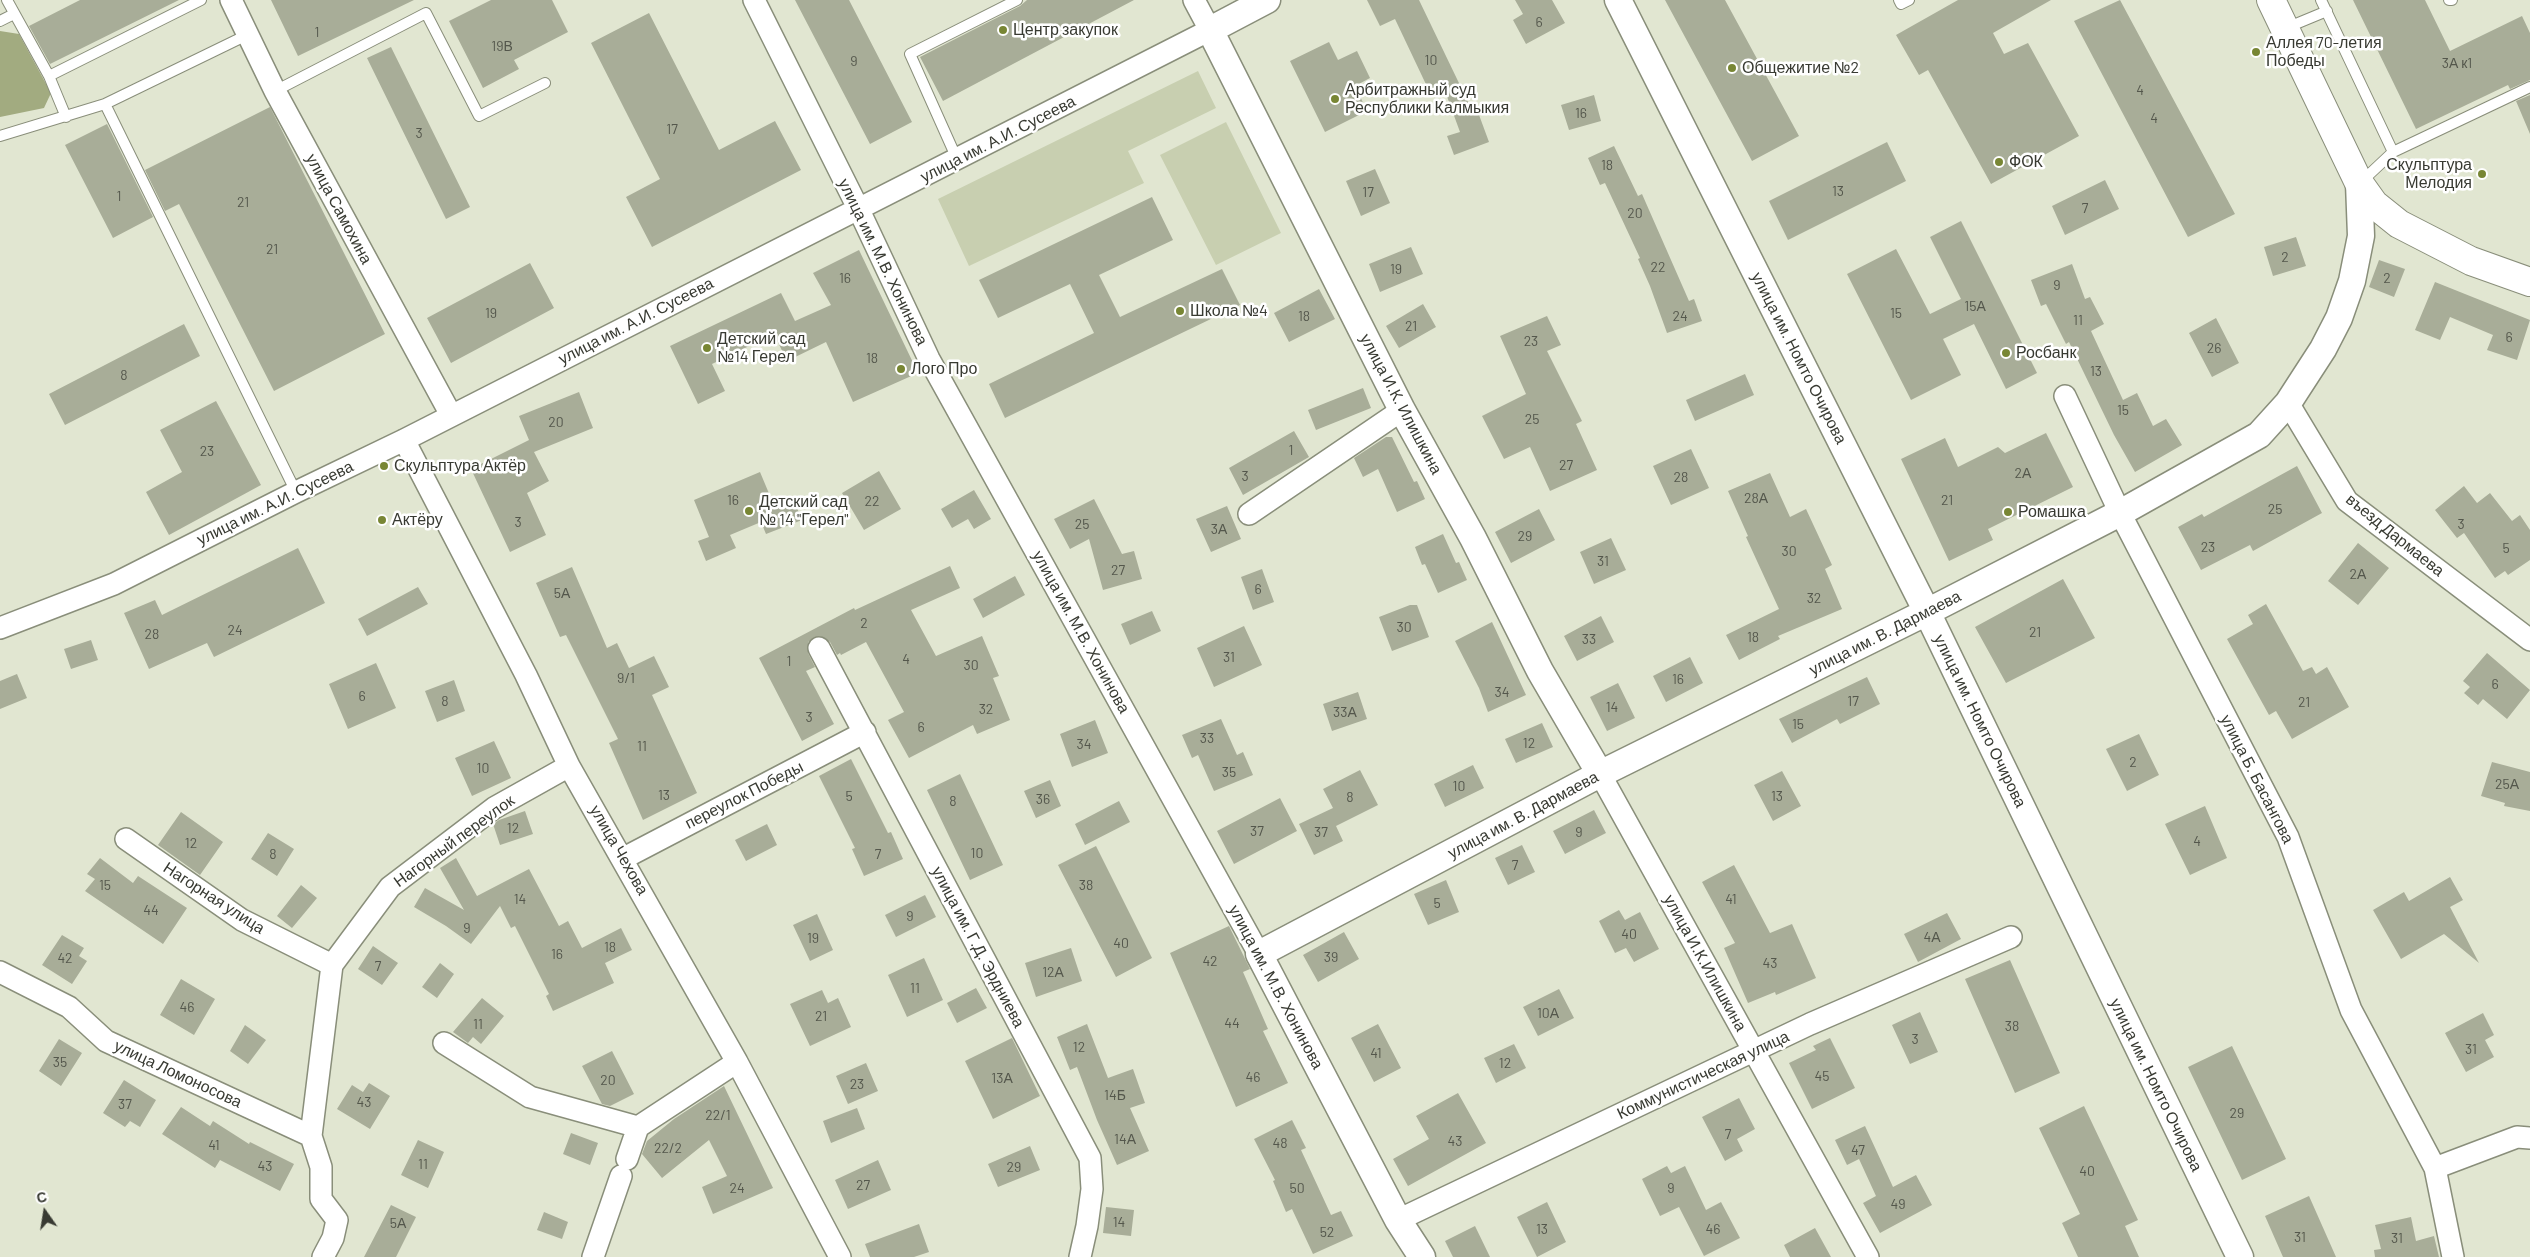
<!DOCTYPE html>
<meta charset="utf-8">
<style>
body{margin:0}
#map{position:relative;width:2530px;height:1257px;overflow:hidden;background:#e1e6d1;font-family:Barlow,sans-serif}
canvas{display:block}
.north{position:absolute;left:20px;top:1187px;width:50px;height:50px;-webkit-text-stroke:4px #fff;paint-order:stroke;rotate:347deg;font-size:14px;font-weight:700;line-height:20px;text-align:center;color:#383a32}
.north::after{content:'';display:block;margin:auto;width:18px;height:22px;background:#383a32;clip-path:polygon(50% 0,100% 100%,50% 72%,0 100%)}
</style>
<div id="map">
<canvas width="2530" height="1257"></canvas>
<div class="north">С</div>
</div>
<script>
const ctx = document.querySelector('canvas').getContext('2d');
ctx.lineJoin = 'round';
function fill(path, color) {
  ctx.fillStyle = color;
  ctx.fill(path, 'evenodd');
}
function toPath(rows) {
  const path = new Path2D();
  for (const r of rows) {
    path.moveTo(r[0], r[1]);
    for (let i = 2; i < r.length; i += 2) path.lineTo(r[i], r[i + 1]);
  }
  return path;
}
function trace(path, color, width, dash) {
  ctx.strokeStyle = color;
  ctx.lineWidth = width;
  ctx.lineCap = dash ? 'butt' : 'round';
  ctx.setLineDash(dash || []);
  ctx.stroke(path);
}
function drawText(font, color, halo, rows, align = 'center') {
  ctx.font = font + ' Barlow,sans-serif';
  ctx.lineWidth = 5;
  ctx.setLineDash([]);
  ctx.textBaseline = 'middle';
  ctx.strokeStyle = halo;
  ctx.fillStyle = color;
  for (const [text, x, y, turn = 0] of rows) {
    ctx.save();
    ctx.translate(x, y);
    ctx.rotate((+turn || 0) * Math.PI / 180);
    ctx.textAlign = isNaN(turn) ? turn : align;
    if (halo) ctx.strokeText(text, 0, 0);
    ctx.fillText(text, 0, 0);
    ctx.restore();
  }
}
fill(toPath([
 [1198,71,1216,108,1128,151,1144,183,969,266,938,199],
 [1226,122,1281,233,1216,265,1160,155]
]), '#c8cfb0');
fill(toPath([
 [0,31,19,34,51,93,44,108,0,117]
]), '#a2ab80');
fill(toPath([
 [80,0,179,0,50,64,29,26],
 [271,0,414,0,298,56],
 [491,0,552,0,568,32,514,60,519,69,483,88,449,21],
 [795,0,849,0,912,122,870,144],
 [1027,0,1134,0,943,101,920,57,1020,6],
 [1367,0,1419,0,1470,106,1475,104,1489,142,1454,155,1447,136,1460,132,1445,91,1432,97,1395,19,1380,26],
 [1515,0,1552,0,1565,23,1526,44,1513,20,1523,14],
 [1665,0,1725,0,1799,136,1752,161],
 [1958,0,2051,0,1993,33,2004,54,2028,43,2079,136,1991,184,1928,70,1919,75,1896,35],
 [2120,0,2235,214,2188,237,2074,21],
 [2353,0,2425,0,2450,51,2522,16,2530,33,2530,80,2510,89,2508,85,2416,129],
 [649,13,719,150,775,121,801,170,652,247,626,197,660,179,591,43],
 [1329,42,1338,60,1357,51,1370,78,1355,86,1367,111,1325,132,1290,61],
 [391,47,470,207,446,219,367,58],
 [1594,95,1601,121,1569,130,1561,105],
 [2530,95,2530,134,2516,101],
 [270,107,385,334,274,391,179,204,165,211,145,170],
 [107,124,153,217,113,238,65,145],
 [1887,142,1906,181,1788,240,1769,201],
 [1614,146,1638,196,1642,194,1689,301,1694,299,1702,321,1667,333,1650,286,1638,259,1640,258,1605,183,1600,185,1588,158],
 [1375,169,1390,203,1361,216,1346,181],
 [2105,180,2119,209,2065,235,2052,206],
 [1152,197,1173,240,1099,275,1120,317,1222,269,1240,305,1005,418,989,384,1094,333,1070,284,998,318,979,280],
 [1961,221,2037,373,2006,389,1974,324,1943,339,1961,375,1911,400,1847,274,1896,249,1930,314,1961,299,1930,237],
 [2296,237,2306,266,2273,276,2264,247],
 [1411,247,1423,274,1380,292,1369,264],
 [859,250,918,373,853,402,826,342,787,361,774,334,712,364,725,391,698,404,670,346,781,293,795,321,831,305,813,273],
 [2379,260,2405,269,2394,297,2369,287],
 [530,263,554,308,451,363,427,318],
 [2072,264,2085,299,2090,297,2104,324,2091,331,2123,400,2137,393,2153,426,2166,419,2182,445,2135,472,2114,435,2069,342,2066,344,2046,304,2041,306,2031,280],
 [2435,282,2530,320,2517,360,2487,350,2493,335,2450,317,2440,340,2415,330],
 [1319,289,1335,319,1289,342,1274,313],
 [1423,304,1436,327,1399,348,1386,326],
 [1547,316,1561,345,1547,351,1582,421,1576,424,1597,470,1550,491,1530,447,1504,459,1482,416,1526,394,1500,336],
 [2216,318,2239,363,2212,377,2189,333],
 [184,324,200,356,65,425,49,394],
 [1745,374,1754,395,1695,421,1686,400],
 [1363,388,1371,408,1316,430,1308,410],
 [579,392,593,428,534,452,549,481,527,493,546,535,510,552,471,469,529,440,519,416],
 [216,401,261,485,169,535,146,492,182,472,160,430],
 [1294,431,1309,457,1243,495,1229,468],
 [2046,433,2073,487,1988,529,1993,540,1949,561,1901,459,1945,438,1958,467,1998,447,2005,453],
 [1386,437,1392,437,1414,482,1417,481,1425,499,1397,512,1378,469,1363,477,1354,458],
 [1691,449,1709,488,1671,505,1653,466],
 [2297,466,2322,513,2253,551,2250,545,2201,570,2178,527,2202,514,2204,517],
 [879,471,901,509,864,530,842,493],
 [760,472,773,503,792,496,802,520,766,534,761,522,730,535,736,548,706,561,698,541,709,537,694,500],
 [1770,473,1790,517,1806,509,1832,565,1825,569,1842,609,1778,636,1780,639,1739,660,1726,635,1779,609,1746,537,1748,536,1728,491],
 [2464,486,2477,503,2490,493,2512,521,2520,515,2530,530,2530,560,2508,575,2505,571,2495,578,2464,533,2457,538,2435,510],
 [974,490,991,519,974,529,968,519,952,528,941,509],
 [1094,499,1122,554,1134,551,1142,579,1103,590,1089,539,1070,549,1054,519],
 [1227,506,1241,539,1211,552,1196,519],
 [1539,509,1555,540,1511,563,1495,532],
 [1443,534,1456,563,1459,562,1467,580,1438,593,1425,564,1422,565,1415,547],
 [1611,538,1626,570,1594,584,1580,552],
 [2358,543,2389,568,2358,605,2328,581],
 [298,548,325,603,214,657,207,643,149,669,124,613,155,600,162,615],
 [950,566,960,588,911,610,936,656,982,636,999,676,993,678,1010,720,977,734,973,725,909,758,888,720,904,712,866,642,841,655,840,653,837,655,830,642,819,636,808,642,808,653,815,667,806,671,834,724,802,741,759,658,854,608,855,610],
 [572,567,607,648,617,643,629,668,654,656,669,687,652,695,697,793,643,820,609,743,618,739,566,635,560,637,536,583],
 [1262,569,1274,602,1253,610,1241,577],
 [1015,576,1025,595,983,618,973,599],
 [2063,579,2095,638,2006,683,1975,627],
 [418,587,428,604,367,636,358,619],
 [2266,604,2303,671,2312,667,2316,674,2327,667,2349,707,2292,739,2276,711,2269,715,2227,639,2253,624,2248,615],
 [1410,605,1417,605,1429,637,1392,651,1379,617],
 [1152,611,1161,631,1130,645,1121,624],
 [1601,616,1614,642,1577,661,1564,636],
 [1492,622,1526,695,1488,712,1479,688,1455,641],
 [1244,626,1262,665,1214,687,1197,648],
 [91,640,98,660,71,669,64,649],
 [2487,653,2530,690,2507,719,2483,699,2478,705,2464,693,2470,687,2463,681],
 [1690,657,1703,683,1666,702,1653,676],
 [376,663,396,708,348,729,329,684],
 [17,674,27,698,0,709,0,681],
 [1867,677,1880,704,1840,724,1837,719,1792,743,1779,719],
 [454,680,465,711,437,722,425,691],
 [1618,683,1635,718,1607,731,1590,697],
 [1358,692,1367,719,1332,731,1323,704],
 [1221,719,1237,755,1243,752,1253,775,1214,791,1198,755,1192,758,1182,735],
 [1095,720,1108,753,1072,767,1060,734],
 [1542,723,1553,747,1516,763,1505,739],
 [2139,734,2159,775,2127,791,2106,749],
 [494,741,511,778,472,796,455,758],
 [851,759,888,833,891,832,903,859,864,876,852,849,855,848,819,776],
 [2492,762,2530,772,2530,811,2504,806,2505,803,2481,796],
 [1473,765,1484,788,1445,807,1434,784],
 [1360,770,1378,805,1336,826,1343,841,1314,855,1299,824,1333,808,1323,789],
 [1782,771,1801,806,1773,821,1754,785],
 [960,774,1003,865,970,880,927,790],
 [1050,780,1061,806,1036,818,1024,791],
 [1280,798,1297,831,1234,864,1217,831],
 [1119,801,1130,822,1085,845,1075,824],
 [2205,806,2227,858,2190,875,2165,824],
 [1594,810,1606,833,1565,854,1553,831],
 [525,811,533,834,500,845,493,824,499,820],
 [181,812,223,842,200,875,158,845],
 [767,824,777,845,746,861,735,840],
 [268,833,294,849,277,876,251,859],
 [1522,845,1535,872,1508,885,1495,858],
 [1096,846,1152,958,1116,977,1058,865],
 [100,858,133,883,138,876,187,908,163,944,85,891,95,879,87,874],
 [456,858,477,896,529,869,559,926,568,921,582,948,621,928,632,950,605,963,614,983,553,1011,546,996,549,994,515,926,511,928,500,906,471,944,446,926,414,907,425,888,464,910,440,868],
 [1734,865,1770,933,1792,924,1816,978,1776,995,1775,992,1748,1003,1724,948,1735,943,1702,882],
 [2450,877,2463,900,2450,907,2479,963,2444,934,2401,959,2373,910,2404,892,2409,901],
 [1446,880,1459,912,1428,925,1414,894],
 [301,885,317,898,292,928,277,916],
 [925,895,936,917,896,937,885,915],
 [1619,910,1625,920,1640,912,1659,949,1634,962,1626,948,1615,953,1599,921],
 [1947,913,1961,939,1918,962,1904,934],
 [817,914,833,950,810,961,793,925],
 [1229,926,1250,969,1243,972,1268,1029,1263,1031,1288,1083,1236,1107,1170,953],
 [1344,932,1359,959,1318,982,1303,955],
 [62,935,84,948,79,956,87,961,72,984,42,965],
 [373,946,398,963,382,985,358,969],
 [1071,948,1082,981,1036,997,1025,963],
 [924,958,943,1000,907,1017,888,975],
 [2010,960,2060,1073,2015,1093,1965,979],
 [440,963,454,974,437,998,422,987],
 [181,979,215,999,194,1035,160,1015],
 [976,988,987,1008,957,1023,947,1003],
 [1559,989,1574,1018,1538,1036,1523,1007],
 [822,990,828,1003,838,998,851,1027,810,1046,790,1004],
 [482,998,504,1016,481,1044,473,1037,468,1043,453,1032],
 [1920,1012,1938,1052,1910,1064,1892,1025],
 [2483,1013,2494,1035,2485,1040,2494,1057,2466,1072,2445,1033],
 [1087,1024,1108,1078,1133,1069,1145,1103,1130,1108,1149,1151,1117,1165,1097,1120,1077,1067,1070,1070,1057,1037],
 [1378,1024,1401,1068,1374,1082,1351,1038],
 [245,1025,266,1040,248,1064,230,1051],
 [1012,1038,1040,1096,993,1119,965,1061],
 [1830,1038,1855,1088,1812,1109,1789,1063,1816,1050,1813,1046],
 [59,1039,82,1053,61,1086,39,1071],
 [1514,1044,1526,1068,1496,1083,1484,1058],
 [2232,1046,2286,1159,2242,1180,2188,1067],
 [612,1051,634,1094,610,1106,602,1104,582,1066],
 [866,1063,878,1091,848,1104,836,1076],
 [124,1080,156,1100,140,1127,130,1121,125,1127,103,1113],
 [369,1083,390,1096,370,1129,337,1109,352,1085,363,1092],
 [724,1086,773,1188,713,1214,702,1187,727,1176,709,1140,662,1178,642,1154,647,1141,674,1119],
 [1458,1093,1486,1143,1408,1186,1393,1159,1429,1139,1416,1116],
 [1739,1098,1755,1129,1737,1139,1743,1151,1725,1161,1702,1117],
 [2084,1106,2138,1220,2125,1226,2139,1257,2078,1257,2062,1223,2080,1214,2039,1128],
 [181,1107,210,1126,213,1121,249,1144,250,1142,294,1164,280,1191,220,1160,215,1168,162,1134],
 [857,1108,865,1129,831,1143,823,1121],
 [1292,1120,1306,1148,1301,1150,1331,1215,1341,1211,1353,1236,1313,1254,1292,1209,1286,1212,1273,1181,1275,1180,1254,1139],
 [1865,1126,1893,1187,1916,1175,1932,1205,1880,1233,1863,1203,1876,1196,1859,1159,1847,1165,1835,1140],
 [571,1133,598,1143,590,1165,563,1154],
 [418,1140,444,1152,428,1188,401,1175],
 [1030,1146,1040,1170,998,1187,988,1164],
 [878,1160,891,1190,848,1209,835,1180],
 [1667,1166,1671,1173,1685,1166,1706,1210,1721,1202,1740,1238,1704,1256,1679,1207,1660,1216,1642,1179],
 [2309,1196,2336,1257,2283,1257,2265,1216],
 [1547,1202,1566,1242,1537,1257,1517,1217],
 [391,1205,416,1217,396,1257,364,1257],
 [1106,1207,1134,1210,1131,1236,1103,1233],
 [544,1212,568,1222,562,1239,537,1230],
 [2411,1217,2416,1241,2434,1236,2439,1257,2375,1257,2374,1250,2381,1249,2375,1225],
 [919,1224,929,1252,914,1257,870,1257,865,1244],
 [1475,1226,1490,1257,1453,1257,1445,1241],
 [1815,1228,1831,1257,1790,1257,1784,1245]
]), '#a8ad98');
const service = toPath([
 [7,0,49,76,201,0],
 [1899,0,1901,4,1909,0],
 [2321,0,2393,152],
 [2449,0,2452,0],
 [0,21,14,14],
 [2286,28,2327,11],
 [49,76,66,117],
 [275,91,426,13,479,116,545,83],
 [105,104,296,492],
 [0,136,105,104,247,35],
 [957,159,910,54,1017,0],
 [2360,183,2393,152,2530,87]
]);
const minor = toPath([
 [231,0,275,91,451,415],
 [754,0,858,208,929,359,1259,954],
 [2065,396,2120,513,2288,837,2351,1010,2435,1168,2453,1257],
 [2288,403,2347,501,2530,640],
 [404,440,526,675,569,766,737,1062,840,1257],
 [1249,514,1402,410],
 [0,628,114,584,296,492,404,440,1210,30,1194,0],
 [819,648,1090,1158,1092,1189,1087,1226,1080,1257],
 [1600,774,1868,1257],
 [126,839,242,920,332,965],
 [624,858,865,732],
 [0,972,69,1007,106,1041,311,1136],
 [444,1043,530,1097,638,1127],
 [627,1159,638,1127,737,1062],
 [2435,1168,2517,1137,2530,1138],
 [1398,1220,1810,1024,2011,937],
 [323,1257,333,1238,337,1220,321,1199,321,1167,311,1136,332,965,390,887,494,808,569,766],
 [593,1257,621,1176]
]);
const tertiary = toPath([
 [1267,0,1210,30,1402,410,1473,538,1540,671,1600,774],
 [1618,0,1927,612,2240,1257],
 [1422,1257,1398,1220,1259,954,1600,774,1927,612,2120,513,2259,435,2288,403,2323,349,2339,318,2352,281,2361,236,2359,183]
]);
const secondary = toPath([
 [2271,0,2359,183,2374,204,2399,224,2471,261,2530,282]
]);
trace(service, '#898e7a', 12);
trace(minor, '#898e7a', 24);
trace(tertiary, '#898e7a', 29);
trace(secondary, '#898e7a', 30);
trace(service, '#fff', 10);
trace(minor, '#fff', 21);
trace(tertiary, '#fff', 26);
trace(secondary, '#fff', 28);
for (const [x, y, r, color] of [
 [1003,30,5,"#788634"],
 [2256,52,5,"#788634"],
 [1732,68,5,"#788634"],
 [1335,99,5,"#788634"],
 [1999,162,5,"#788634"],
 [2482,174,5,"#788634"],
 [1180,311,5,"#788634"],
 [707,348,5,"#788634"],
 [2006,353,5,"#788634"],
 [901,369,5,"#788634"],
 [384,466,5,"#788634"],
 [749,511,5,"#788634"],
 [2008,512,5,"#788634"],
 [382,520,5,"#788634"]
]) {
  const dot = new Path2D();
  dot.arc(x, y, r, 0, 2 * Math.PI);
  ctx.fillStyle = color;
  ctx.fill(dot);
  trace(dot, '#fff', 2);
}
drawText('14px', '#54574c', null, [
 ["6",1539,22],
 ["1",317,32],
 ["19В",502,46],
 ["10",1431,60],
 ["9",854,61],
 ["3А к1",2457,63],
 ["4",2140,90],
 ["16",1581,113],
 ["4",2154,118],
 ["17",672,129],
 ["3",419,133],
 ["18",1607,165],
 ["13",1838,191],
 ["17",1368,192],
 ["1",119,196],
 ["21",243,202],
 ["7",2085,208],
 ["20",1635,213],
 ["21",272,249],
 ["2",2285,257],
 ["22",1658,267],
 ["19",1396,269],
 ["16",845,278],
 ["2",2387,278],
 ["9",2057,285],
 ["15А",1975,306],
 ["19",491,313],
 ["15",1896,313],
 ["18",1304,316],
 ["24",1680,316],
 ["11",2078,320],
 ["21",1411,326],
 ["6",2509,337],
 ["23",1531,341],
 ["26",2214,348],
 ["18",872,358],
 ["13",2096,371],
 ["8",124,375],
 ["15",2123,410],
 ["25",1532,419],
 ["20",556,422],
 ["1",1291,450],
 ["23",207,451],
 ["27",1566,465],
 ["2А",2023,473],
 ["3",1245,476],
 ["28",1681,477],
 ["28А",1756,498],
 ["16",733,500],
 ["21",1947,500],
 ["22",872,501],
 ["25",2275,509],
 ["3",518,522],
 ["25",1082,524],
 ["3",2461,524],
 ["3А",1219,529],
 ["29",1525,536],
 ["23",2208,547],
 ["5",2506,548],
 ["30",1789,551],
 ["31",1603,561],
 ["27",1118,570],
 ["2А",2358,574],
 ["6",1258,589],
 ["5А",562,593],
 ["32",1814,598],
 ["2",864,623],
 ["30",1404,627],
 ["24",235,630],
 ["21",2035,632],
 ["28",152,634],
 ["18",1753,637],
 ["33",1589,639],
 ["31",1229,657],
 ["4",906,659],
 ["1",789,661],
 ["30",971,665],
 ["9/1",626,678],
 ["16",1678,679],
 ["6",2495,684],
 ["34",1502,692],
 ["6",362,696],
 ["8",445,701],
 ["17",1853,701],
 ["21",2304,702],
 ["14",1612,707],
 ["32",986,709],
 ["33А",1345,712],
 ["3",809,717],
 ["15",1798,724],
 ["6",921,727],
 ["33",1207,738],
 ["12",1529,743],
 ["34",1084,744],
 ["11",642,746],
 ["2",2133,762],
 ["10",483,768],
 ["35",1229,772],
 ["25А",2507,784],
 ["10",1459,786],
 ["13",664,795],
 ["5",849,796],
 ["13",1777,796],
 ["8",1350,797],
 ["36",1043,799],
 ["8",953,801],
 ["12",513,828],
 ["37",1257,831],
 ["37",1321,832],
 ["9",1579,832],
 ["4",2197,841],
 ["12",191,843],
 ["10",977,853],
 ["8",273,854],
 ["7",878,854],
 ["7",1515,865],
 ["15",105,885],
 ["38",1086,885],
 ["14",520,899],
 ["41",1731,899],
 ["5",1437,903],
 ["44",151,910],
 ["9",910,916],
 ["9",467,928],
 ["40",1629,934],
 ["4А",1932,937],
 ["19",813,938],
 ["40",1121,943],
 ["18",610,947],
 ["16",557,954],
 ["39",1331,957],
 ["42",65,958],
 ["42",1210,961],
 ["43",1770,963],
 ["7",378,966],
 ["12А",1053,972],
 ["11",915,988],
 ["46",187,1007],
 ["10А",1548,1013],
 ["21",821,1016],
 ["44",1232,1023],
 ["11",478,1024],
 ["38",2012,1026],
 ["3",1915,1039],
 ["12",1079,1047],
 ["31",2471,1049],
 ["41",1376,1053],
 ["35",60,1062],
 ["12",1505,1063],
 ["45",1822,1076],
 ["46",1253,1077],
 ["13А",1002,1078],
 ["20",608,1080],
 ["23",857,1084],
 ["14Б",1115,1095],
 ["43",364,1102],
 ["37",125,1104],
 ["29",2237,1113],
 ["22/1",718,1115],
 ["7",1728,1134],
 ["14А",1125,1139],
 ["43",1455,1141],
 ["48",1280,1143],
 ["41",214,1145],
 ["22/2",668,1148],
 ["47",1858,1150],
 ["11",423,1164],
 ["43",265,1166],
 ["29",1014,1167],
 ["40",2087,1171],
 ["27",863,1185],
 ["24",737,1188],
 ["50",1297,1188],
 ["9",1671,1188],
 ["49",1898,1204],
 ["14",1119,1222],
 ["5А",398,1223],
 ["13",1542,1229],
 ["46",1713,1229],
 ["52",1327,1232],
 ["31",2300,1237],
 ["31",2397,1238]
]);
drawText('16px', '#383a32', '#fff', [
 ["Центр закупок",1013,30],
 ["Аллея 70-летия",2266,43],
 ["Победы",2266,61],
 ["Общежитие №2",1742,68],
 ["Арбитражный суд",1345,90],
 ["Республики Калмыкия",1345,108],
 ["ФОК",2009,162],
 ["Скульптура",2472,165,"right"],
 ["Мелодия",2472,183,"right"],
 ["Школа №4",1190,311],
 ["Детский сад",717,339],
 ["№14 Герел",717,357],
 ["Росбанк",2016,353],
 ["Лого Про",911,369],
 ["Скульптура Актёр",394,466],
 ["Детский сад",759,502],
 ["№ 14 \"Герел\"",759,520],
 ["Ромашка",2018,512],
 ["Актёру",392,520]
], 'left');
drawText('16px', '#383a32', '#fff', [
 ["улица им. А.И. Сусеева",998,139,-27],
 ["улица Самохина",339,209,62],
 ["улица им. М.В. Хонинова",883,262,64],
 ["улица им. А.И. Сусеева",636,321,-27],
 ["улица им. Номто Очирова",1799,358,63],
 ["улица И.К. Илишкина",1401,404,62],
 ["улица им. А.И. Сусеева",275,503,-26],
 ["въезд Дармаева",2395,535,39],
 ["улица им. М.В. Хонинова",1081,632,61],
 ["улица им. В. Дармаева",1885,633,-27],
 ["улица им. Номто Очирова",1980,721,64],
 ["улица Б. Басангова",2257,779,63],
 ["переулок Победы",744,795,-27],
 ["улица им. В. Дармаева",1523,815,-28],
 ["Нагорный переулок",454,841,-36],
 ["улица Чехова",619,850,60],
 ["Нагорная улица",214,898,33],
 ["улица им. Г.Д. Эрдниева",978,947,62],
 ["улица И.К.Илишкина",1705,963,61],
 ["улица им. М.В. Хонинова",1276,987,62],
 ["улица Ломоносова",178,1074,25],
 ["Коммунистическая улица",1703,1075,-25],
 ["улица им. Номто Очирова",2156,1085,64]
]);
</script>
